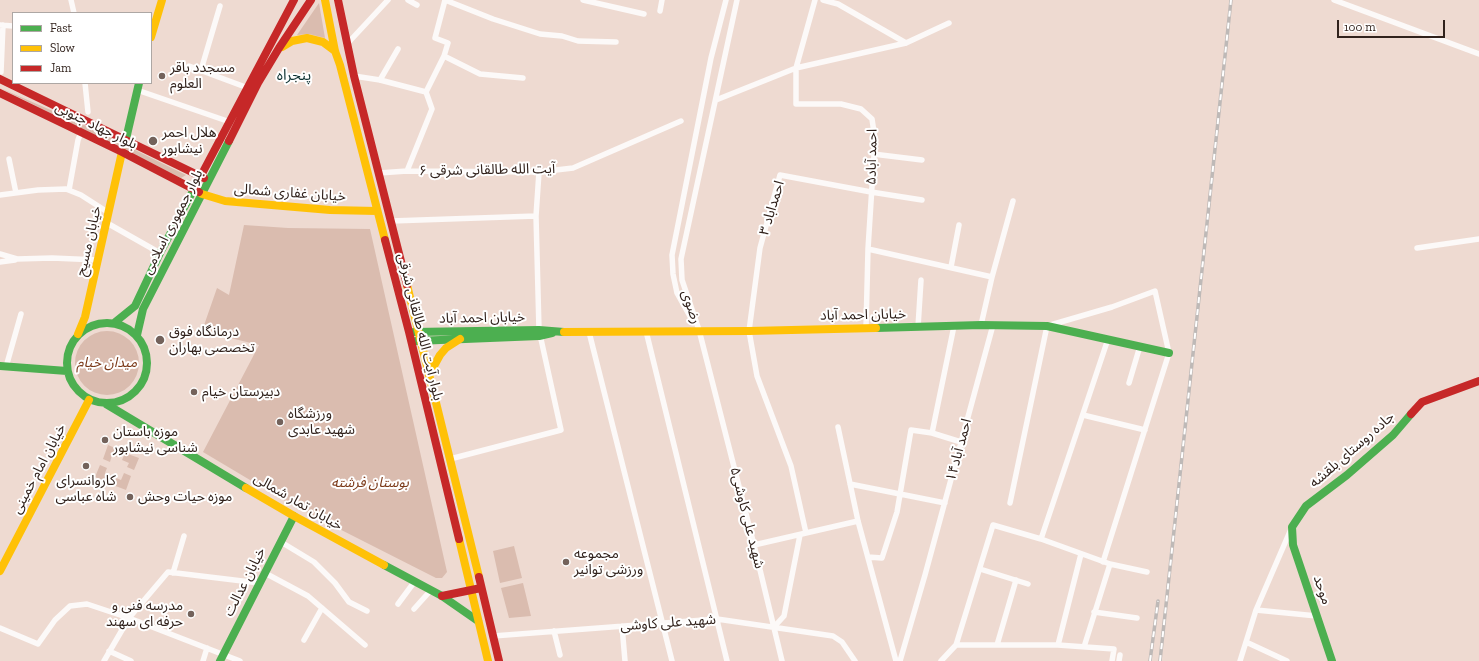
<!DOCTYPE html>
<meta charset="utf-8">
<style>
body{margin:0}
#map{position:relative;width:1479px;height:661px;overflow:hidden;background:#eedad1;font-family:"Zilla Slab",serif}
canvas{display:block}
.legend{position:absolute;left:12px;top:12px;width:140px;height:72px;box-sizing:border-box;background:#fff;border:1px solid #ada7a4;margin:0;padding:5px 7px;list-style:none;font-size:12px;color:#31221c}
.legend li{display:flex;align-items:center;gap:8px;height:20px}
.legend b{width:20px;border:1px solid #ada7a4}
.scale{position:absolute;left:1337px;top:20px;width:108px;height:18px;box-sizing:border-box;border:2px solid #31221c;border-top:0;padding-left:5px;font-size:12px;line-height:14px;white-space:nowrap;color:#31221c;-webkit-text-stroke:3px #fff;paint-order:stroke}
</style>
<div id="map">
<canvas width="1479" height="661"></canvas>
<ul class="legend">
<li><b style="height:5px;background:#4caf50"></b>Fast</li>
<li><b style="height:5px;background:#ffc107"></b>Slow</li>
<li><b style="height:5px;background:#c62828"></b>Jam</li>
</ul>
<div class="scale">100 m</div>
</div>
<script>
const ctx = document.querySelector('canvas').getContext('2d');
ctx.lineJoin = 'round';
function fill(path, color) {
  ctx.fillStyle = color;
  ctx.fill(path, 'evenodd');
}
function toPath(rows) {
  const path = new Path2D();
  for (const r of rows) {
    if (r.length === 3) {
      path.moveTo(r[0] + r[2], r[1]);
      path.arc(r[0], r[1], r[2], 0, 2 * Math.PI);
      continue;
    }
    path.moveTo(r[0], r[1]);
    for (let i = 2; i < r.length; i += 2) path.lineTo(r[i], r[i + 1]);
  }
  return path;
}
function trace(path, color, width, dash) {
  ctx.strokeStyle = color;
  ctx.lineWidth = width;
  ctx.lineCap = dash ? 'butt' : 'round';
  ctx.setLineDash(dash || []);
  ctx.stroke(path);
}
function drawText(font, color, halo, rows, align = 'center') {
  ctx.font = font + ' "Zilla Slab","Noto Sans Arabic",serif';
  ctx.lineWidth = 4;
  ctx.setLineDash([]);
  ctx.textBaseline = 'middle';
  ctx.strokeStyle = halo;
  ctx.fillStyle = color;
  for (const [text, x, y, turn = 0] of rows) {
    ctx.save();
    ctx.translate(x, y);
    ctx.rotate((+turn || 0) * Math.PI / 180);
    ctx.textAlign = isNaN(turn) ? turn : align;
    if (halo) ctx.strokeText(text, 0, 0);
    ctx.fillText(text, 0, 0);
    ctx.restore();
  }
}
fill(toPath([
 [319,3,325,38,309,34,297,35],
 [0,88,76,121,186,175,181,178],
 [244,225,288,228,370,229,447,572,442,578,436,578,292,505,203,452,259,345,202,331,217,288,229,295],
 [107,363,32],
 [108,445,120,450,117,457,112,455,110,462,103,459],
 [125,453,139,458,134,470,127,467,129,463,122,460],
 [100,465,107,468,105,473,111,475,108,483,95,477],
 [124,473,131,476,126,490,113,485,116,478,121,480],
 [514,546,522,578,500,583,493,551],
 [523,583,531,616,509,618,501,588]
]), '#dabcaf');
trace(toPath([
 [71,0,74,13],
 [408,0,417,5],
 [445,0,493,19,540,34,562,36,578,41,616,42],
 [583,0,644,14],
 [737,0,681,259,682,280,699,330,754,545,782,661],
 [823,0,838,4,906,43],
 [1334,0,1479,54],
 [660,11,662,0],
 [0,25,13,26],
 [347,44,388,0],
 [444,56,448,43,435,38,445,0],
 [189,66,248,88],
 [201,70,220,6],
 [1,72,3,25],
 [354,76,380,80,426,92],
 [380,80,398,49],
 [85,83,88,112],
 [137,90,230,122],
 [426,92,444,56,480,74,523,78],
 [716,100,796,68,815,0],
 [873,154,922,160],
 [9,159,16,193],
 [407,171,432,109,426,92],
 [379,173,407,171,539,172,573,168,681,121],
 [69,190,78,140,81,132],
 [0,195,38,190,66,189,81,195,109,213],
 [391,221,536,216],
 [107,223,160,253],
 [1417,248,1479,239],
 [868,249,992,277],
 [0,254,17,259,52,258,98,260],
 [0,262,15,260],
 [951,267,959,225],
 [692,320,677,293,673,274,672,255,711,58,726,0],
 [981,325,992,277,1013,201],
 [918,327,921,280],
 [866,328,868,249,875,139,872,119,861,109,841,104,796,104,796,68,906,43,949,23],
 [646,331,727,661],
 [589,332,672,661],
 [6,367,21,314],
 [1129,383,1140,346],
 [1083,415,1145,430],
 [838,427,858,521,896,661],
 [932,433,954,326],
 [450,459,561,430,539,330,536,216,539,172],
 [850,484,945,503],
 [1010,503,1047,326,1112,307,1155,291,1169,353,1103,562],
 [806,533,791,466,757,376,749,331,760,248,780,175,871,192,922,200],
 [1041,539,1108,339],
 [281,542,314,562,335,583,349,602,367,611],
 [754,545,858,521],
 [868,557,882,558,897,512,911,430,932,433,961,442],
 [980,569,1028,584],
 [173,573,184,536],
 [265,573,308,596,365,645],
 [398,604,415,581],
 [414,609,431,590],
 [1256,610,1317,616],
 [1094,612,1137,618],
 [622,626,625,661],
 [774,627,784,616,800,535],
 [0,628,38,644,55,620,70,606,87,604,129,618,240,661],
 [554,631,560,655],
 [493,636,717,619,833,636,842,642,855,661],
 [304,640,322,608],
 [1246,642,1287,661],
 [956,645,1058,645,1114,649,1112,661],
 [997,645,1016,580],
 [1058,645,1081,554],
 [1084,647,1110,564],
 [109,651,131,661],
 [104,661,129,618,168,572,259,583],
 [203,661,207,648],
 [900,661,925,575,993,325],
 [941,661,956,645,993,525,1041,539,1110,564,1147,572],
 [1119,661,1120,655],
 [1240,661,1256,610,1291,529]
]), '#fcf9f8', 5.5);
trace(toPath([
 [126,139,139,83],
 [107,363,40],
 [114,323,135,306,160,253,195,187],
 [876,328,981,325,1047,326,1169,353],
 [414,332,539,330,564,332],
 [137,335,143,309,229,141],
 [416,341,539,336,552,333],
 [0,366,67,371],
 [106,404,246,488],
 [384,565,442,596,478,621],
 [220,661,294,516],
 [1332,661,1293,545,1292,527,1306,506,1347,475,1393,435,1411,414]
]), '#4caf50', 8);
trace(toPath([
 [325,0,335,51,340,65,385,240],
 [151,37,162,0],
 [282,47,292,41,307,38,323,42,335,51],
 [202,194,225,201,330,210,377,211],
 [407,285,479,577],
 [564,332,749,331,876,328],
 [78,334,85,317,122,152],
 [429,375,440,355,446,348,460,339],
 [246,488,294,516,384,565],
 [459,539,488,661],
 [0,571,89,400]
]), '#ffc107', 8);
trace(toPath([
 [338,0,354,76,407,285],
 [0,79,204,178],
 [0,93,122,152,199,192],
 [229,141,258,83,279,48,311,0],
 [195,187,294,0],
 [385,240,409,332,459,539],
 [1411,414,1422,402,1479,381],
 [479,577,499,661],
 [442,596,481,588]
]), '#c62828', 8);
const rail = toPath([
 [1150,661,1158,601],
 [1160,661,1231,0]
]);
trace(rail, '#beb9b7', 3.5);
trace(rail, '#fff', 2, [6]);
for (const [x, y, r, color] of [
 [162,76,4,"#73625b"],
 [153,141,5,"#73625b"],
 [160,340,5,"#73625b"],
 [194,392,4,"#73625b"],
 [280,422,4,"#73625b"],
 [105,440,4,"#73625b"],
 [86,466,4,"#73625b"],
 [130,497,4,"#73625b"],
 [566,562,4,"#73625b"],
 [191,614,4,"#73625b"]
]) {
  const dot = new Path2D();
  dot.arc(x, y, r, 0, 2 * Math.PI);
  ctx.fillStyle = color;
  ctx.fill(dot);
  trace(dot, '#fff', 1.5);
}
drawText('14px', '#31221c', '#fff', [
 ["مسجدد باقر",170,68],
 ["العلوم",170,84],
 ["هلال احمر",162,133],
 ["نیشابور",162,149],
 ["درمانگاه فوق",169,332],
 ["تخصصی بهاران",169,348],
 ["دبیرستان خیام",202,392],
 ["ورزشگاه",288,414],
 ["شهید عابدی",288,430],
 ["موزه باستان",113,432],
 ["شناسی نیشابور",113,448],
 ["کاروانسرای",86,481,"center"],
 ["شاه عباسی",86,497,"center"],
 ["موزه حیات وحش",138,497],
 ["مجموعه",574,554],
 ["ورزشی توانیر",574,570],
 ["مدرسه فنی و",183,606,"right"],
 ["حرفه ای سهند",183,622,"right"]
], 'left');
drawText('14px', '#31221c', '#fff', [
 ["بلوار جهاد جنوبی",96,126,26],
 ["احمد آباد۵",872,157,-89],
 ["آیت الله طالقانی شرقی ۶",487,170,-1],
 ["خیابان غفاری شمالی",290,193,4],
 ["احمداباد ۳",772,208,-73],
 ["بلوار جمهوری اسلامی",173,222,-63],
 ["خیابان مسیح",89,241,-77],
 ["رضوی",691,307,72],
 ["خیابان احمد آباد",863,315,-1],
 ["خیابان احمد آباد",482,318,-1],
 ["بلوار آیت الله طالقانی شرقی",420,327,76],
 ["احمد آباد۱۴",959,450,-75],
 ["جاده روستای بلقشه",1352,450,-41],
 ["خیابان امام خمینی",39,469,-62],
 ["خیابان تمار شمالی",298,502,30],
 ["شهید علی کاوشی۵",747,518,76],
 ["خیابان عدالت",245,582,-63],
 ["موحد",1322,590,71],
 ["شهید علی کاوشی",668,623,-4]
]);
drawText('italic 14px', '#7b3918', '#fff', [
 ["میدان خیام",107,363],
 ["بوستان فرشته",370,483]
]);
drawText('15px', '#0d3131', '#fff', [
 ["پنجراه",294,76]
]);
</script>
